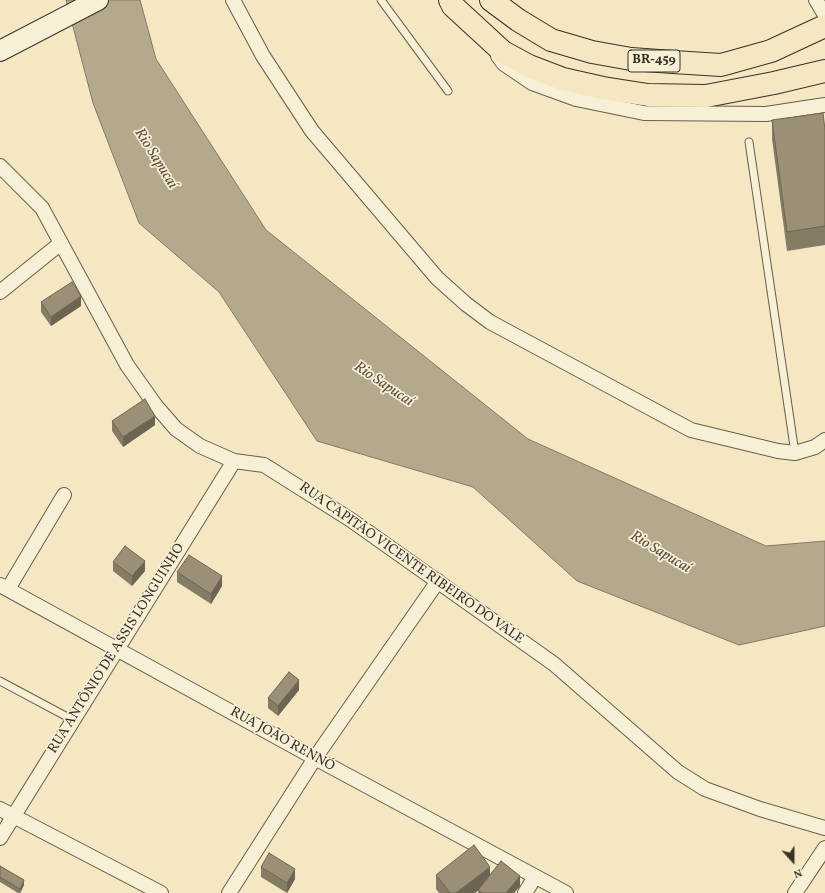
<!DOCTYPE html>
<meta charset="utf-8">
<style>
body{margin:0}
#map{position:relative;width:825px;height:893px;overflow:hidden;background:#f4e7c2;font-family:Vollkorn,serif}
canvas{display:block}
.north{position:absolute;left:773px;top:841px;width:40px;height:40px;-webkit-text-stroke:3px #f8efd7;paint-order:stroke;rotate:159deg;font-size:11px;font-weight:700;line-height:16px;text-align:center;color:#3a3126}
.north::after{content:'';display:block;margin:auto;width:14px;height:18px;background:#3a3126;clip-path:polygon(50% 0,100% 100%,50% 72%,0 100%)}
</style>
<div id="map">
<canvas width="825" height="893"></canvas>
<div class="north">N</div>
</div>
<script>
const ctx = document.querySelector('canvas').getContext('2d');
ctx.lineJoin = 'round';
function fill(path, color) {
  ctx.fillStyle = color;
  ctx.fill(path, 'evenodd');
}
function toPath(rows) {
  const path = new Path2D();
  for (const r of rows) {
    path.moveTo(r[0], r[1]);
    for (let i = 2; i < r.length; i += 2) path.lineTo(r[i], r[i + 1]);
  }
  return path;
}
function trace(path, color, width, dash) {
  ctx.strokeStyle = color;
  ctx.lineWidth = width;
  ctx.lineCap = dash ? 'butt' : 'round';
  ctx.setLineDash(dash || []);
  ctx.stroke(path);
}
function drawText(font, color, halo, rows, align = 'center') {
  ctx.font = font + ' Vollkorn,serif';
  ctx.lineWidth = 3.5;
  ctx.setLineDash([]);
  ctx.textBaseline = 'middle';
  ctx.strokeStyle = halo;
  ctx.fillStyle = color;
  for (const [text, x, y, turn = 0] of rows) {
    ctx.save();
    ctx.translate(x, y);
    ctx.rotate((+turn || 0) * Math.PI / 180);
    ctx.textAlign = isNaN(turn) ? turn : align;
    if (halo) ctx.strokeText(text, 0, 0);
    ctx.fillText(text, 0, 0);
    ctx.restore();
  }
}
const water = toPath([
 [66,0,140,0,156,59,266,230,528,439,766,546,825,541,825,626,739,645,577,581,473,487,317,441,219,292,139,223,93,103,66,0]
]);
fill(water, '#b5a98d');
trace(water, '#847964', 1);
const lane = toPath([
 [381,0,448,91],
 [749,142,795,453],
 [0,681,73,720]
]);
const street = toPath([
 [233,0,263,56,312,131,437,278,466,304,490,322,691,430,778,451,795,453,815,447,825,440],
 [816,0,825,15],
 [498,56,504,64,532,83,576,99,644,113,766,114,825,105],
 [0,166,42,208,127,365,156,406,176,429,200,446,234,461,264,465,351,520,554,664,678,772,705,789,760,809,825,828],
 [0,292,61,243],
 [0,585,315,758,566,893],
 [8,589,64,495],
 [0,809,161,893],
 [0,838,234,461],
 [229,893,315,758,438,581],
 [525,893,535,877],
 [795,893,825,848]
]);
const secondary = toPath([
 [0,51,98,0]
]);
const highway = toPath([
 [450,0,453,6,503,52,529,66,563,79,603,88,648,95,706,96,774,83,825,71],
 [491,0,518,20,551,40,592,52,631,59,673,62,721,65,771,51,825,26]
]);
trace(lane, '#685e4d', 9);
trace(street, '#685e4d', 16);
trace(secondary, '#3a3126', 22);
trace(highway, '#3a3126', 24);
trace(lane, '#f8efd7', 7);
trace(street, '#f8efd7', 14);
trace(secondary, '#f8efd7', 20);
trace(highway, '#f4e7c2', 22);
fill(toPath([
 [772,120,825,130,825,245,787,251,772,139],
 [41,302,81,306,51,326,41,312],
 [112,421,155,425,123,447,112,431],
 [113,562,145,571,132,586,113,571],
 [177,572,222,586,211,604,177,582],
 [299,690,278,716,268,708,268,698],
 [0,866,24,885,20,893,18,893,0,882],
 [261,867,295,879,287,893,261,877],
 [436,875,490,875,520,886,514,893,478,893,478,890,475,893,439,893,436,889]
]), '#857c66');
fill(toPath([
 [81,296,81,306,51,326,51,317],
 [155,416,155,425,123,447,123,437],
 [145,561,145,571,132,586,132,576],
 [222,576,222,586,211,604,211,594],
 [299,680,299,690,278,716,278,706],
 [490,867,490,881,475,893,456,893],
 [295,869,295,879,287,893,287,883],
 [520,876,520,886,514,893,506,893],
 [24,880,24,885,20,893,20,889]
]), '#6c6553');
const building = toPath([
 [823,113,825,130,825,226,787,232,772,120,823,113],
 [72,282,81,296,51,317,41,302,72,282],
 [145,399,155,416,123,437,112,421,145,399],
 [125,546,145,561,132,576,113,562,125,546],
 [189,555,222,576,211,594,177,572,189,555],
 [289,672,299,680,278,706,268,698,289,672],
 [474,845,490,867,456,893,450,893,436,875,474,845],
 [269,853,295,869,287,883,261,867,269,853],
 [501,861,520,876,506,893,482,893,478,890,501,861],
 [0,866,24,880,20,889,0,877,0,866]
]);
fill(building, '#9b9077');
trace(building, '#6c6553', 1);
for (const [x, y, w] of [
 [654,61,52]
]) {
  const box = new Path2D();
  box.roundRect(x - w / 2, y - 11, w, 22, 3);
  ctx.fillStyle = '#f8efd7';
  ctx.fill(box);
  trace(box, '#3a3126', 1);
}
drawText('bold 13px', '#3a3126', null, [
 ["BR-459",654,61]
]);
drawText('14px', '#3a3126', '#f8efd7', [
 ["RUA CAPITÃO VICENTE RIBEIRO DO VALE",411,564,35],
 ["RUA ANTÔNIO DE ASSIS LONGUINHO",117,649,-58],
 ["RUA JOÃO RENNÓ",282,740,29]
]);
drawText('italic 15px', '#594f40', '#f8efd7', [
 ["Rio Sapucaí",155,159,58],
 ["Rio Sapucaí",383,385,34],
 ["Rio Sapucaí",660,553,31]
]);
</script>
